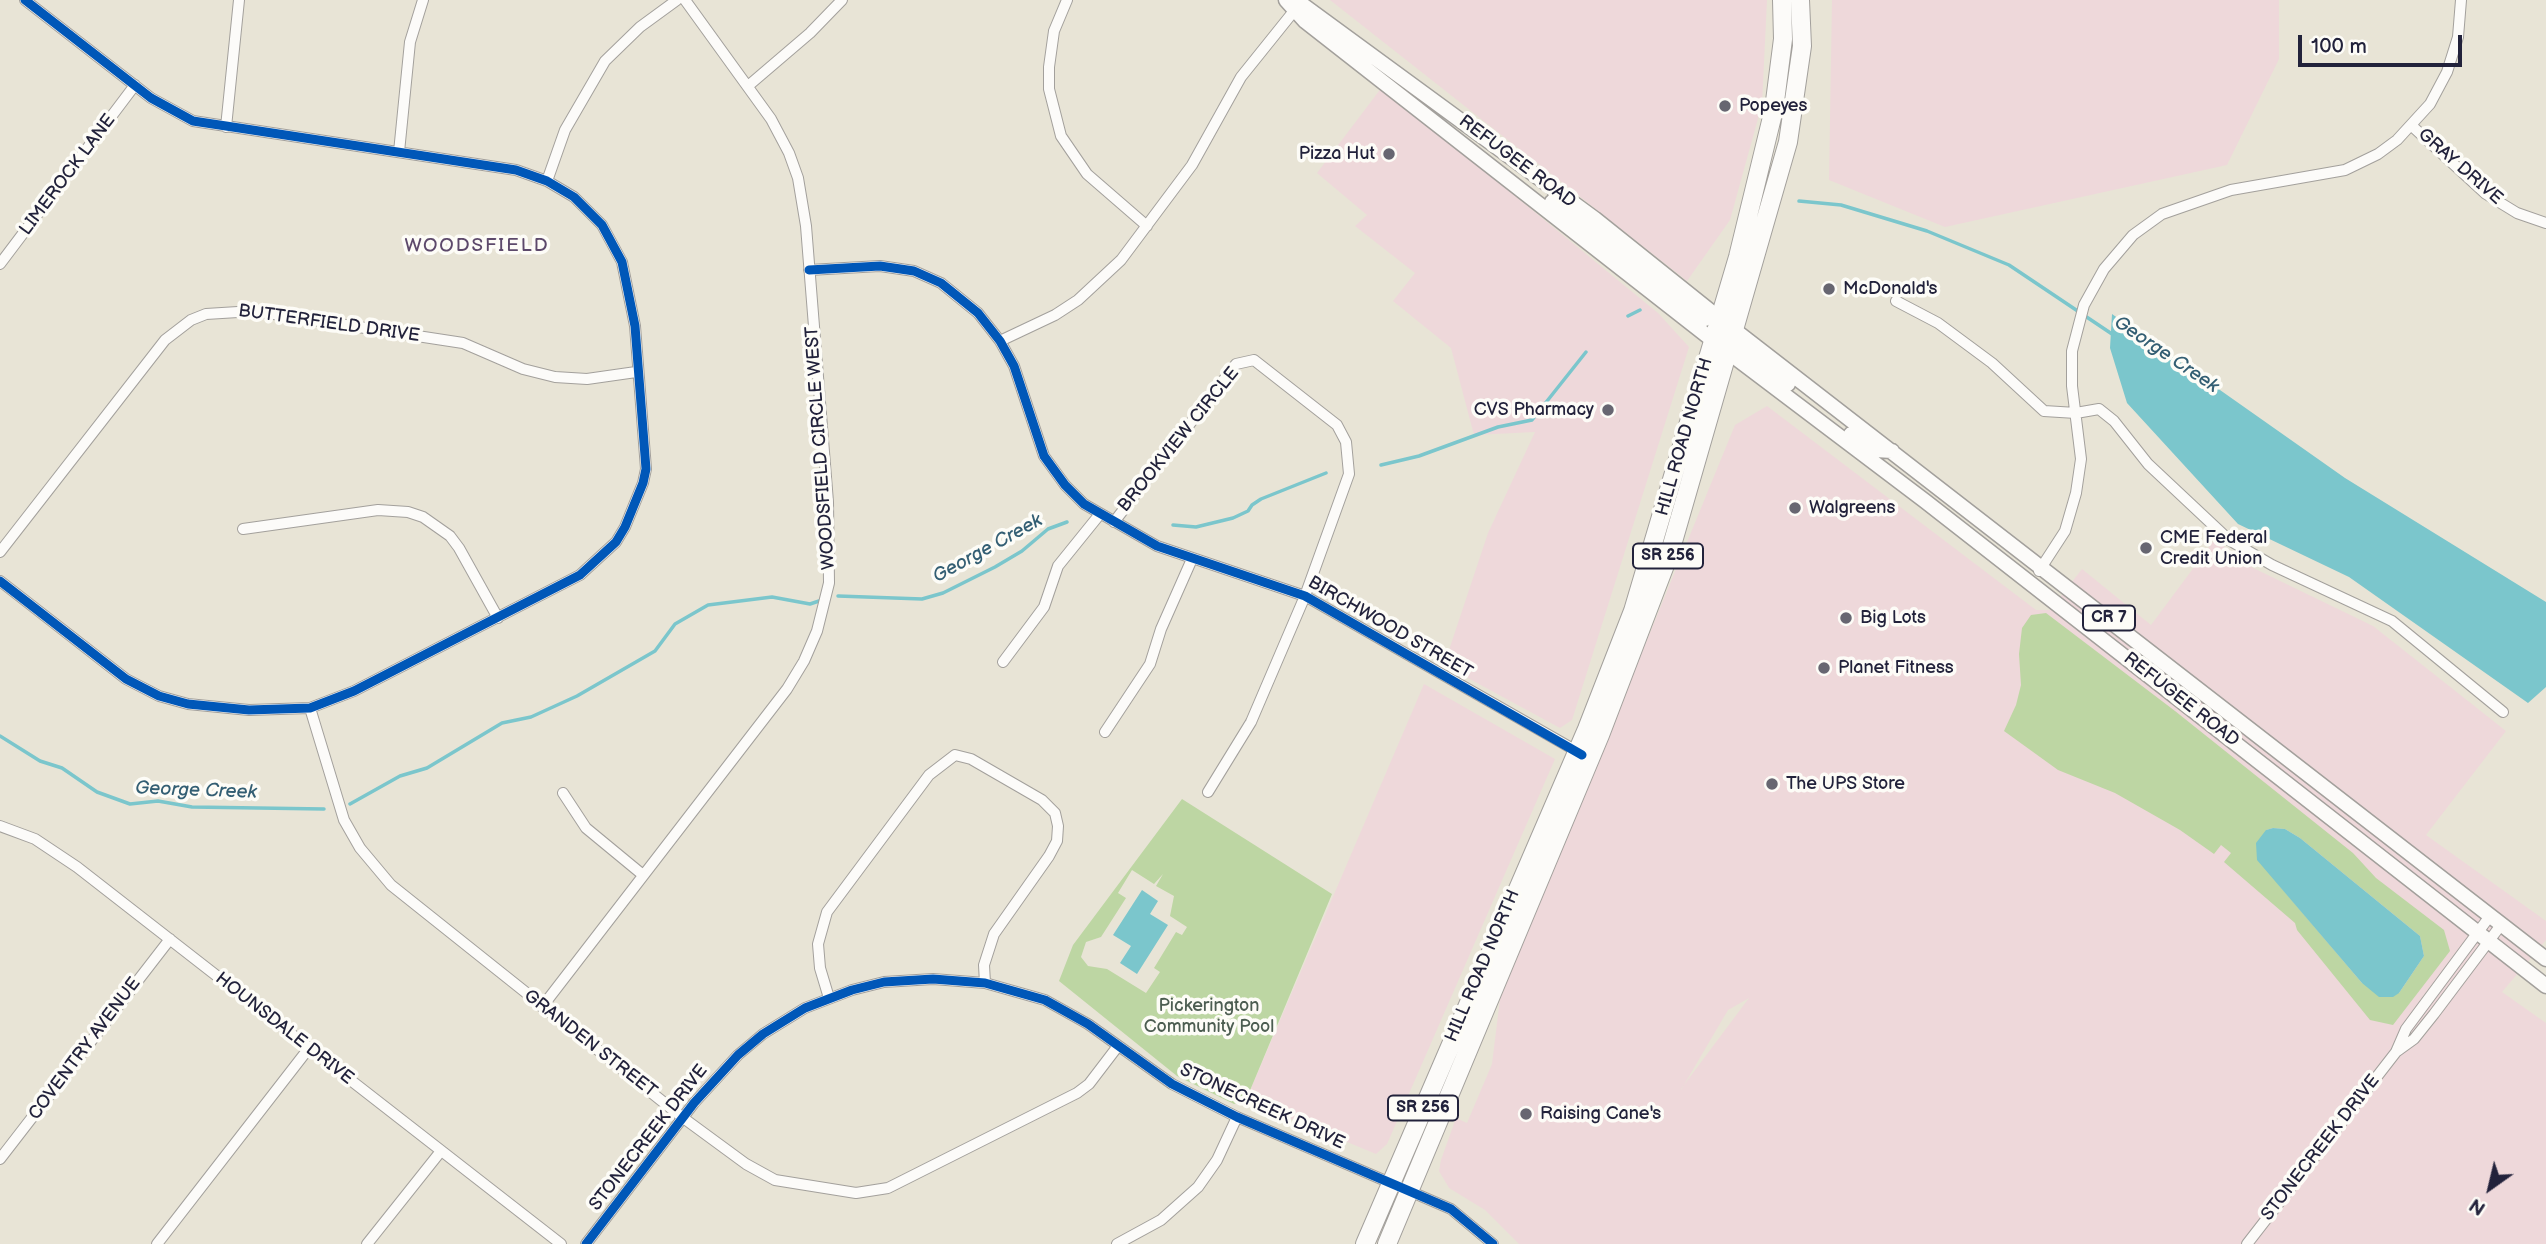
<!DOCTYPE html>
<style>
body{margin:0}
#map{position:relative;width:2546px;height:1244px;overflow:hidden;background:#e8e4d6;font-family:"Balsamiq Sans",sans-serif}
canvas{display:block}
.north{position:absolute;left:2455px;top:1153px;width:70px;height:70px;-webkit-text-stroke:5px #fdfcf7;paint-order:stroke;rotate:214deg;font-size:19px;font-weight:700;line-height:28px;text-align:center;color:#22223b}
.north::after{content:'';display:block;margin:auto;width:24px;height:32px;background:#22223b;clip-path:polygon(50% 0,100% 100%,50% 72%,0 100%)}
.scale{position:absolute;left:2298px;top:35px;width:164px;height:32px;box-sizing:border-box;border:4px solid #22223b;border-top:0;padding-left:9px;font-size:21px;line-height:24px;white-space:nowrap;color:#22223b;-webkit-text-stroke:5px #fdfcf7;paint-order:stroke}
</style>
<div id="map">
<canvas width="2546" height="1244"></canvas>
<div class="north">N</div>
<div class="scale">100 m</div>
</div>
<script>
const ctx = document.querySelector('canvas').getContext('2d');
ctx.lineJoin = 'round';
function fill(path, color) {
  ctx.fillStyle = color;
  ctx.fill(path, 'evenodd');
}
function toPath(rows) {
  const path = new Path2D();
  for (const r of rows) {
    path.moveTo(r[0], r[1]);
    for (let i = 2; i < r.length; i += 2) path.lineTo(r[i], r[i + 1]);
  }
  return path;
}
function trace(path, color, width, dash) {
  ctx.strokeStyle = color;
  ctx.lineWidth = width;
  ctx.lineCap = dash ? 'butt' : 'round';
  ctx.setLineDash(dash || []);
  ctx.stroke(path);
}
function drawText(font, color, halo, rows, align = 'center') {
  ctx.font = font + ' "Balsamiq Sans",sans-serif';
  ctx.lineWidth = 7;
  ctx.setLineDash([]);
  ctx.textBaseline = 'middle';
  ctx.strokeStyle = halo;
  ctx.fillStyle = color;
  for (const [text, x, y, turn = 0] of rows) {
    ctx.save();
    ctx.translate(x, y);
    ctx.rotate((+turn || 0) * Math.PI / 180);
    ctx.textAlign = isNaN(turn) ? turn : align;
    if (halo) ctx.strokeText(text, 0, 0);
    ctx.fillText(text, 0, 0);
    ctx.restore();
  }
}
fill(toPath([
 [1330,0,1767,0,1762,104,1730,220,1687,281],
 [1832,0,2279,0,2279,59,2227,165,1945,227,1829,180],
 [1382,87,1658,313,1689,347,1572,720,1560,728,1444,665,1488,533,1535,432,1474,435,1451,348,1393,301,1415,273,1355,226,1367,215,1317,173],
 [1767,406,2036,610,2050,610,2082,569,2151,625,2215,539,2245,564,2373,626,2506,731,2426,835,2546,921,2546,940,2502,992,2546,1023,2546,1244,1519,1244,1485,1210,1449,1188,1439,1171,1441,1160,1456,1118,1467,1123,1492,1064,1500,999,1735,425],
 [1749,998,1681,1089,1681,1090,1728,1010],
 [1424,684,1555,759,1387,1144,1376,1154,1246,1100]
]), '#eed8da');
fill(toPath([
 [2046,613,2175,711,2353,853,2376,878,2444,930,2450,951,2393,1025,2370,1020,2297,930,2295,923,2224,862,2231,853,2221,845,2214,854,2180,830,2115,793,2058,770,2004,731,2016,705,2021,685,2019,654,2022,628,2031,615],
 [2273,828,2285,829,2300,838,2420,936,2424,956,2399,993,2362,983,2278,884,2266,830],
 [1182,799,1332,894,1246,1100,1234,1104,1177,1076,1059,981,1073,945],
 [1132,870,1154,884,1163,874,1156,886,1174,896,1170,916,1187,927,1182,935,1176,932,1154,968,1160,972,1146,993,1107,969,1088,966,1081,957,1086,942,1101,937,1126,898,1118,893]
]), '#bdd6a3');
fill(toPath([
 [2112,314,2345,478,2546,602,2546,687,2528,703,2349,577,2238,524,2127,403,2110,348],
 [2273,828,2285,829,2300,838,2420,936,2424,956,2399,993,2393,997,2379,997,2362,983,2257,860,2256,843,2266,830],
 [1142,890,1158,901,1150,914,1168,925,1137,974,1120,963,1131,946,1113,935]
]), '#7bc6cc');
trace(toPath([
 [1799,201,1841,205,1927,231,2009,265,2112,334],
 [1628,316,1640,310],
 [1381,465,1419,456,1498,427,1532,420,1586,352],
 [1173,525,1196,527,1233,518,1248,511,1252,505,1261,499,1326,473],
 [838,596,922,599,943,593,995,567,1022,551,1048,529,1067,522],
 [0,736,40,761,62,768,97,792,130,804,158,801,192,807,324,809],
 [350,804,400,776,427,768,502,723,531,717,577,696,655,651,675,624,708,605,772,597,810,604,819,601]
]), '#7bc6cc', 3.5);
const street = toPath([
 [1067,0,1054,31,1049,67,1049,89,1061,136,1087,174,1147,226],
 [748,86,810,33,842,0],
 [2412,126,2486,194,2517,213,2546,223],
 [226,127,239,0],
 [399,152,410,42,423,0],
 [547,181,565,130,605,61,640,27,677,0],
 [0,264,135,85],
 [809,270,880,266,914,271,941,283,978,313,1000,341,1014,366,1044,456,1065,485,1084,504,1157,546,1305,596,1580,753],
 [1896,301,1938,323,1992,363,2044,411,2076,413,2099,409,2114,421,2148,464,2229,540,2272,565,2392,621,2503,712],
 [1000,341,1055,315,1078,300,1121,260,1192,165,1241,77,1298,6],
 [1114,522,1236,364,1254,360,1337,425,1346,442,1349,474,1305,596,1251,722,1208,792],
 [243,529,378,510,408,512,423,517,450,536,459,548,498,618],
 [0,552,165,340,191,320,206,314,254,311,463,343,523,369,555,377,587,379,636,372],
 [2039,571,2065,531,2076,493,2081,459,2072,386,2072,351,2084,305,2104,269,2133,235,2162,214,2231,190,2345,170,2378,154,2397,140,2430,104,2447,72,2458,37,2461,0],
 [0,581,126,679,159,696,188,704,249,710,310,708,354,691,580,575,616,542,625,527,643,483,646,469,635,326,622,262,602,225,574,197,547,181,516,170,193,121,151,98,25,0],
 [1003,662,1044,607,1058,566,1100,514],
 [310,708,344,820,360,848,391,885,682,1117,746,1164,775,1180,856,1193,888,1188,1077,1093,1089,1084,1118,1046],
 [1105,732,1150,664,1161,629,1192,559],
 [563,793,586,828,643,875],
 [0,826,35,839,77,867,561,1244],
 [829,998,820,968,818,944,827,912,929,775,955,755,971,759,1042,800,1055,813,1058,826,1057,841,1049,856,994,934,984,965,985,983],
 [542,1007,787,689,804,661,817,631,829,583,828,502,806,226,798,178,789,153,771,119,685,0],
 [2396,1052,2406,1029,2490,916],
 [0,1159,170,939],
 [157,1244,309,1048],
 [367,1244,441,1151],
 [586,1244,694,1103,738,1055,763,1034,805,1008,852,990,884,982,933,979,985,983,1045,1000,1088,1024,1172,1084,1237,1117,1451,1209,1493,1244],
 [1117,1244,1161,1220,1198,1187,1217,1160,1237,1117],
 [2247,1244,2396,1052,2414,1039,2434,1014,2501,925]
]);
const secondary = toPath([
 [1286,0,1305,21,1719,345],
 [1296,0,1595,219,1725,323],
 [1552,202,1705,319]
]);
const primary = toPath([
 [1728,325,2546,959],
 [1722,338,1732,341,1788,384],
 [1720,346,1925,501,2546,986],
 [1851,434,1876,450,1892,451]
]);
const highway = toPath([
 [1365,1244,1587,729,1633,611,1738,257,1774,109,1783,39,1782,0],
 [1387,1244,1600,735,1670,552,1788,142,1802,46,1800,0]
]);
trace(street, '#a3a09c', 12);
trace(secondary, '#a3a09c', 17);
trace(primary, '#a3a09c', 17);
trace(highway, '#a3a09c', 20);
trace(street, '#fcfbf9', 10);
trace(secondary, '#fcfbf9', 14);
trace(primary, '#fcfbf9', 14);
trace(highway, '#fcfbf9', 18);
trace(toPath([
 [809,270,880,266,914,271,941,283,978,313,1000,341,1014,366,1044,456,1065,485,1084,504,1157,546,1305,596,1582,755],
 [0,581,126,679,159,696,188,704,249,710,310,708,354,691,580,575,616,542,625,527,643,483,646,469,635,326,622,262,602,225,574,197,547,181,516,170,193,121,151,98,25,0],
 [586,1244,694,1103,738,1055,763,1034,805,1008,852,990,884,982,933,979,985,983,1045,1000,1088,1024,1172,1084,1237,1117,1451,1209,1493,1244]
]), '#0057b8', 9);
for (const [x, y, r, color] of [
 [1725,106,7,"#676671"],
 [1389,154,7,"#676671"],
 [1829,289,7,"#676671"],
 [1608,410,7,"#676671"],
 [1795,508,7,"#676671"],
 [2146,548,7,"#676671"],
 [1846,618,7,"#676671"],
 [1824,668,7,"#676671"],
 [1772,784,7,"#676671"],
 [1526,1114,7,"#676671"]
]) {
  const dot = new Path2D();
  dot.arc(x, y, r, 0, 2 * Math.PI);
  ctx.fillStyle = color;
  ctx.fill(dot);
  trace(dot, '#fdfcf7', 2.5);
}
for (const [x, y, w] of [
 [1668,556,70],
 [2109,618,52],
 [1423,1108,70]
]) {
  const box = new Path2D();
  box.roundRect(x - w / 2, y - 12.5, w, 25, 5);
  ctx.fillStyle = '#fdfcf7';
  ctx.fill(box);
  trace(box, '#22223b', 2);
}
drawText('bold 16px', '#22223b', null, [
 ["SR 256",1668,556],
 ["CR 7",2109,618],
 ["SR 256",1423,1108]
]);
drawText('18px', '#22223b', '#fdfcf7', [
 ["Popeyes",1739,106],
 ["Pizza Hut",1375,154,"right"],
 ["McDonald's",1843,289],
 ["CVS Pharmacy",1594,410,"right"],
 ["Walgreens",1809,508],
 ["CME Federal",2160,538],
 ["Credit Union",2160,559],
 ["Big Lots",1860,618],
 ["Planet Fitness",1838,668],
 ["The UPS Store",1786,784],
 ["Raising Cane's",1540,1114]
], 'left');
drawText('18px', '#22223b', '#fdfcf7', [
 ["REFUGEE ROAD",1517,162,37],
 ["GRAY DRIVE",2460,167,41],
 ["LIMEROCK LANE",68,175,-53],
 ["BUTTERFIELD DRIVE",329,324,8],
 ["HILL ROAD NORTH",1685,437,-74],
 ["BROOKVIEW CIRCLE",1179,440,-51],
 ["WOODSFIELD CIRCLE WEST",821,448,-94],
 ["BIRCHWOOD STREET",1390,628,30],
 ["REFUGEE ROAD",2181,700,38],
 ["HILL ROAD NORTH",1483,966,-67],
 ["HOUNSDALE DRIVE",284,1029,38],
 ["GRANDEN STREET",590,1044,38],
 ["COVENTRY AVENUE",85,1049,-53],
 ["STONECREEK DRIVE",1262,1107,25],
 ["STONECREEK DRIVE",649,1138,-52],
 ["STONECREEK DRIVE",2321,1148,-52]
]);
drawText('18px', '#4c5d51', '#fdfcf7', [
 ["Pickerington",1209,1006],
 ["Community Pool",1209,1027]
]);
ctx.letterSpacing = '2px';
drawText('19px', '#5d496b', '#fdfcf7', [
 ["WOODSFIELD",477,246]
]);
ctx.letterSpacing = '0px';
drawText('italic 19px', '#335e73', '#fdfcf7', [
 ["George Creek",2166,355,34],
 ["George Creek",988,549,-29],
 ["George Creek",196,791,2]
]);
</script>
